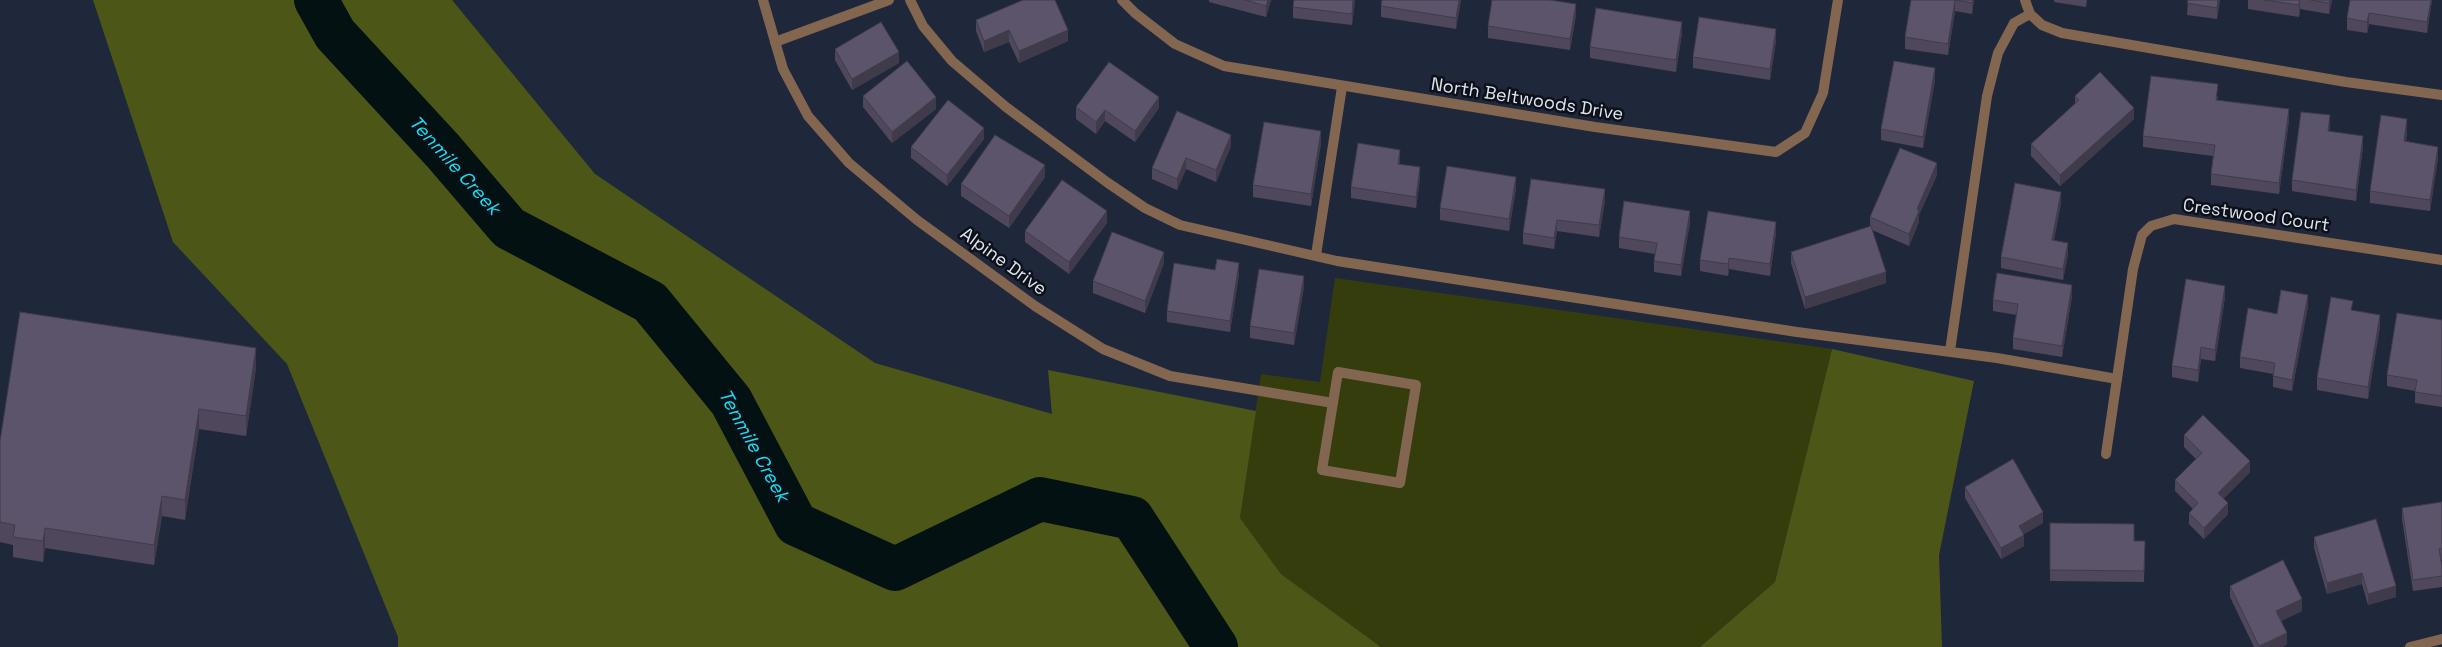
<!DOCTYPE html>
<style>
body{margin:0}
canvas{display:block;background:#1f273a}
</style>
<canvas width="2442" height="647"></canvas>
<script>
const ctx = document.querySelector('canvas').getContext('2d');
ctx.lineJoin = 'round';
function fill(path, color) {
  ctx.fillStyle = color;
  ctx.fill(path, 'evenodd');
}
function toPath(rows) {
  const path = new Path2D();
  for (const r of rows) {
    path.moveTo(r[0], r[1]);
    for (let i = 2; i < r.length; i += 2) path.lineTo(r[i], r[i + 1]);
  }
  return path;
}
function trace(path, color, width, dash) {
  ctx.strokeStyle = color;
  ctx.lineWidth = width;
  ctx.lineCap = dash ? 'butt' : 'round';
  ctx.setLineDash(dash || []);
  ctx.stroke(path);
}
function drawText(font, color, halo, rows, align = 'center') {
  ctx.font = font + ' "Space Grotesk",sans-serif';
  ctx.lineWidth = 5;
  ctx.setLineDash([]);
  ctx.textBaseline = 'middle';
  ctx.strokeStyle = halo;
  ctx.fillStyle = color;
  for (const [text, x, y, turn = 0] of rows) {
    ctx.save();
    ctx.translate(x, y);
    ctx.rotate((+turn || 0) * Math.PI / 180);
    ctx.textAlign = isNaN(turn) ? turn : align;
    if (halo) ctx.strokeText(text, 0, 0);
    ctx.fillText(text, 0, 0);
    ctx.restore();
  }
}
fill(toPath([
 [1335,278,1832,349,1775,582,1700,647,1381,647,1281,574,1240,518,1261,374,1320,382]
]), '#353d0c');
fill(toPath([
 [93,0,452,0,595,174,875,363,1052,414,1048,370,1256,411,1240,518,1281,574,1381,647,398,647,398,637,287,364,173,242],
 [1832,349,1974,381,1939,555,1942,647,1700,647,1775,582]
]), '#4c5717');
trace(toPath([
 [316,0,335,34,443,151,509,228,650,302,731,401,796,524,895,569,1040,499,1132,518,1216,647]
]), '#031113', 44);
trace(toPath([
 [910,0,923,26,952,61,1006,107,1108,183,1145,208,1180,225,1337,261,1797,332,1997,358,2117,379],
 [2025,0,2030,14,2042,25,2062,33,2346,82,2442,95],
 [775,42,889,0],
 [1316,255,1342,87],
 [1950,351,1987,96,1998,53,2014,23,2030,14],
 [1338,372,1416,385,1400,483,1322,470,1338,372]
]), '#836650', 10);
trace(toPath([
 [763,0,783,69,808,116,849,163,917,220,1035,306,1103,349,1170,376,1333,403],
 [1122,0,1135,13,1175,44,1224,66,1595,127,1776,152,1805,133,1823,93,1838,0],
 [2106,454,2133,269,2142,235,2151,226,2174,219,2442,260],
 [2410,647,2442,639]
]), '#836650', 10);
fill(toPath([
 [1209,0,1271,0,1266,17,1209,2],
 [1355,0,1352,25,1293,18,1293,7],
 [1461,0,1456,29,1381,17,1381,6],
 [1911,0,1974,0,1972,14,1955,11,1948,55,1905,49,1905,37],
 [2054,0,2087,0,2086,7,2054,2],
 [2188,0,2220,0,2217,19,2187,15],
 [2248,0,2332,0,2329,14,2300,9,2299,17,2248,9],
 [2350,0,2432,0,2427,33,2369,24,2367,33,2347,30,2347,18],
 [1576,15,1570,50,1488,38,1488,26],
 [976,20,1068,41,1019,63,1009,42,984,52,976,31],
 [1682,33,1676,72,1590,58,1590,47],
 [1776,41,1770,80,1693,68,1693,57],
 [835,49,899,63,852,90,835,60],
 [1935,80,1923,148,1881,140,1881,129],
 [863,96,936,109,892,143,863,107],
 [2075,96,2134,119,2060,186,2031,156,2031,144,2075,104],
 [2218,96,2217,100,2289,120,2279,194,2211,185,2211,174,2213,156,2143,147,2143,136],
 [1076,107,1159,108,1135,142,1105,121,1096,134,1076,119],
 [2330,127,2329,131,2363,147,2356,201,2292,191,2292,180],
 [2407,131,2406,142,2438,158,2430,211,2370,203,2370,191],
 [984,139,947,186,911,158,911,147],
 [1321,143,1311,206,1253,197,1253,185],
 [1231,146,1216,182,1186,169,1177,190,1152,179,1152,168],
 [1400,161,1399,164,1420,178,1416,208,1351,198,1351,187],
 [1937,175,1919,215,1919,222,1909,246,1872,230,1886,283,1805,309,1791,263,1791,252,1870,227,1870,217],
 [1045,177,1009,228,961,196,961,184],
 [1516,188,1509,231,1440,220,1440,208],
 [1605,201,1599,237,1557,231,1554,249,1523,244,1523,233],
 [2061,203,2054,240,2068,254,2063,280,2001,268,2001,257],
 [1690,222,1681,276,1654,272,1654,261,1655,254,1619,248,1619,237],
 [1107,223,1069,274,1025,242,1025,231],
 [1776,233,1770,276,1729,269,1728,276,1700,271,1700,260],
 [1164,263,1145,313,1093,293,1093,281],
 [1239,274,1230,332,1167,322,1167,311],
 [1304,287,1294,345,1250,338,1250,326],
 [2072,296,2062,357,2013,349,2013,338,2017,315,1993,311,1993,300],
 [2225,297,2215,361,2201,359,2198,382,2172,377,2172,366],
 [2308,306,2292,391,2273,387,2273,374,2240,368,2240,357],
 [2353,310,2380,326,2368,399,2317,390,2317,378],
 [2442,320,2442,407,2415,403,2415,391,2387,386,2387,375],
 [256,368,246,436,199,429,185,520,162,516,154,565,45,548,43,562,13,557,13,545,0,542,0,441],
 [2184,435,2250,472,2224,498,2228,514,2204,539,2189,524,2189,513,2193,509,2175,491,2175,480,2196,459,2184,447],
 [1965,487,2043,523,2024,534,2024,546,2001,559,1965,498],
 [2442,502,2442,560,2441,560,2442,566,2442,587,2413,591,2402,519,2402,508],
 [2050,523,2134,541,2145,541,2144,582,2050,581],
 [2314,537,2396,597,2368,605,2362,584,2327,594,2314,548],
 [2230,586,2302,611,2281,621,2287,644,2282,647,2254,647,2230,597]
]), '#4f485c');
fill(toPath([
 [1268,0,1271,0,1266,17,1266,6],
 [1353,0,1355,0,1352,25,1352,14],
 [1459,0,1461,0,1456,29,1456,18],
 [1955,0,1955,11,1948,55,1948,44],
 [1973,0,1974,0,1972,14,1972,3],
 [2218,0,2220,0,2217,19,2217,8],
 [2300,0,2300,9,2299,17,2299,5],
 [2330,0,2332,0,2329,14,2329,3],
 [2431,0,2432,0,2427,33,2427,22],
 [1576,4,1576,15,1570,50,1570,39],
 [2369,13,2369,24,2367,33,2367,22],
 [1682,22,1682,33,1676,72,1676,60],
 [1776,29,1776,41,1770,80,1770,69],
 [1009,30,1009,42,984,52,984,41],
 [1068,30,1068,41,1019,63,1019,51],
 [899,52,899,63,852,90,852,79],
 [1935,68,1935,80,1923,148,1923,137],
 [936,97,936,109,892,143,892,132],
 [1159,97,1159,108,1135,142,1135,131],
 [2134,108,2134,119,2060,186,2060,175],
 [2289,109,2289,120,2279,194,2279,183],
 [1105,110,1105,121,1096,134,1096,122],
 [2330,115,2330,127,2328,142,2328,131],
 [2407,119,2407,131,2404,153,2404,141],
 [984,128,984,139,947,186,947,175],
 [1321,131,1321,143,1311,206,1311,194],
 [1231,135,1231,146,1216,182,1216,170],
 [2363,136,2363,147,2356,201,2356,190],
 [2438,147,2438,158,2430,211,2430,200],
 [1400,150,1400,161,1398,175,1398,164],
 [1186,158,1186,169,1177,190,1177,179],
 [1937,163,1937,175,1919,215,1919,222,1909,246,1909,234,1917,209],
 [1045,165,1045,177,1009,228,1009,216],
 [1420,167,1420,178,1416,208,1416,197],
 [1516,177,1516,188,1509,231,1509,219],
 [1605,189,1605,201,1599,237,1599,225],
 [2061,192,2061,203,2052,251,2052,240],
 [1107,211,1107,223,1069,274,1069,262],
 [1690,211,1690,222,1681,276,1681,265],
 [1557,220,1557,231,1554,249,1554,238],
 [1776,222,1776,233,1770,276,1770,264],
 [2068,243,2068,254,2063,280,2063,269],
 [1164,252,1164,263,1145,313,1145,301],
 [1729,258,1729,269,1728,276,1728,264],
 [1239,263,1239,274,1230,332,1230,321],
 [1886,272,1886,283,1805,309,1805,297],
 [1304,276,1304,287,1294,345,1294,333],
 [2072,285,2072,296,2062,357,2062,346],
 [2225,286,2225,297,2215,361,2215,350],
 [2308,295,2308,306,2292,391,2292,380],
 [2380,315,2380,326,2368,399,2368,387],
 [2201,347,2201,359,2198,382,2198,370],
 [256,348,256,368,246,436,246,416],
 [199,409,199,429,185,520,185,500],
 [2250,461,2250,472,2218,504,2218,493],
 [162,496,162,516,154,565,154,545],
 [2228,503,2228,514,2204,539,2204,528],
 [2043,512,2043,523,2019,537,2019,526],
 [45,528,45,548,43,562,43,541],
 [2024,535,2024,546,2001,559,2001,548],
 [2362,573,2362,584,2327,594,2327,583],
 [2396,586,2396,597,2368,605,2368,594],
 [2302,599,2302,611,2276,623,2276,611],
 [2287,633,2287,644,2282,647,2259,647]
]), '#403b4b');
const building = toPath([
 [1023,0,1055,0,1068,30,1019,51,1009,30,984,41,976,20,1023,0],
 [1245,0,1268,0,1266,6,1245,0],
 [1294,0,1353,0,1352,14,1293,7,1294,0],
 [1382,0,1459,0,1456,18,1381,6,1382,0],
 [1492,0,1550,0,1576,4,1570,39,1488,26,1492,0],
 [1911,0,1973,0,1972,3,1955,0,1948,44,1905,37,1911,0],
 [2188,0,2218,0,2217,8,2187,3,2188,0],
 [2264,0,2299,0,2299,5,2264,0],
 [2311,0,2330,0,2329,3,2311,0],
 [2350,0,2431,0,2427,22,2369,13,2367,22,2347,18,2350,0],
 [1596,8,1682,22,1676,60,1590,47,1596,8],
 [1699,17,1776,29,1770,69,1693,57,1699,17],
 [881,22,899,52,852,79,835,49,881,22],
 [907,61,936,97,892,132,863,96,907,61],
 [1894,61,1935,68,1923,137,1881,129,1894,61],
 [1109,62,1159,97,1135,131,1105,110,1096,122,1076,107,1109,62],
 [2100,72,2134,108,2060,175,2031,144,2079,100,2075,96,2100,72],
 [2151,76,2218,84,2216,100,2289,109,2279,183,2211,174,2215,145,2143,136,2151,76],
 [948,100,984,128,947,175,911,147,948,100],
 [1177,111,1231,135,1216,170,1186,158,1177,179,1152,168,1177,111],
 [2301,112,2330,115,2328,131,2363,136,2356,190,2292,180,2301,112],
 [2381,115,2407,119,2404,141,2438,147,2430,200,2370,191,2381,115],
 [1264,122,1321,131,1311,194,1253,185,1264,122],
 [995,135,1045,165,1009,216,961,184,995,135],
 [1358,143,1400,150,1398,164,1420,167,1416,197,1351,187,1358,143],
 [1900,148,1937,163,1917,209,1919,211,1909,234,1870,217,1900,148],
 [1447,166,1516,177,1509,219,1440,208,1447,166],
 [1531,179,1605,189,1599,225,1557,220,1554,238,1523,233,1531,179],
 [1062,180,1107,211,1069,262,1025,231,1062,180],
 [2015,183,2061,192,2052,240,2068,243,2063,269,2001,257,2015,183],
 [1624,201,1690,211,1681,265,1654,261,1657,243,1619,237,1624,201],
 [1708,211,1776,222,1770,264,1729,258,1728,264,1700,260,1708,211],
 [1871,226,1886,272,1805,297,1791,252,1871,226],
 [1112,232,1164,252,1145,301,1093,281,1112,232],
 [1217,259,1239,263,1230,321,1167,311,1174,263,1215,270,1217,259],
 [1259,269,1304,276,1294,333,1250,326,1259,269],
 [1997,273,2072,285,2062,346,2013,338,2018,304,1993,300,1997,273],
 [2186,279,2225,286,2215,350,2201,347,2198,370,2172,366,2186,279],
 [2281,290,2308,295,2292,380,2273,376,2275,363,2240,357,2248,308,2277,314,2281,290],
 [2331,297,2353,301,2351,310,2380,315,2368,387,2317,378,2331,297],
 [20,312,256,348,246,416,199,409,185,500,162,496,154,545,45,528,43,541,13,537,15,525,0,522,0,441,20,312],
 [2397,313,2442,320,2442,396,2415,392,2417,380,2387,375,2397,313],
 [2203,415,2250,461,2218,493,2228,503,2204,528,2189,513,2198,503,2175,480,2202,453,2184,435,2203,415],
 [2013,459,2043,512,2019,526,2024,535,2001,548,1965,487,2013,459],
 [2442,502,2442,549,2439,549,2442,566,2442,576,2413,580,2402,508,2442,502],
 [2376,519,2396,586,2368,594,2362,573,2327,583,2314,537,2376,519],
 [2050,523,2134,524,2134,541,2145,541,2144,571,2050,570,2050,523],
 [2283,560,2302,599,2276,611,2287,633,2259,646,2230,586,2283,560]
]);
fill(building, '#5c546b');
trace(building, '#403b4b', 1);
drawText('18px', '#dde3ef', '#0c1018', [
 ["North Beltwoods Drive",1527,100,9],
 ["Crestwood Court",2256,216,8],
 ["Alpine Drive",1003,262,36]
]);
drawText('italic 19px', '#16e1f1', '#0c1018', [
 ["Tenmile Creek",454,166,48],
 ["Tenmile Creek",753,446,61]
]);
</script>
